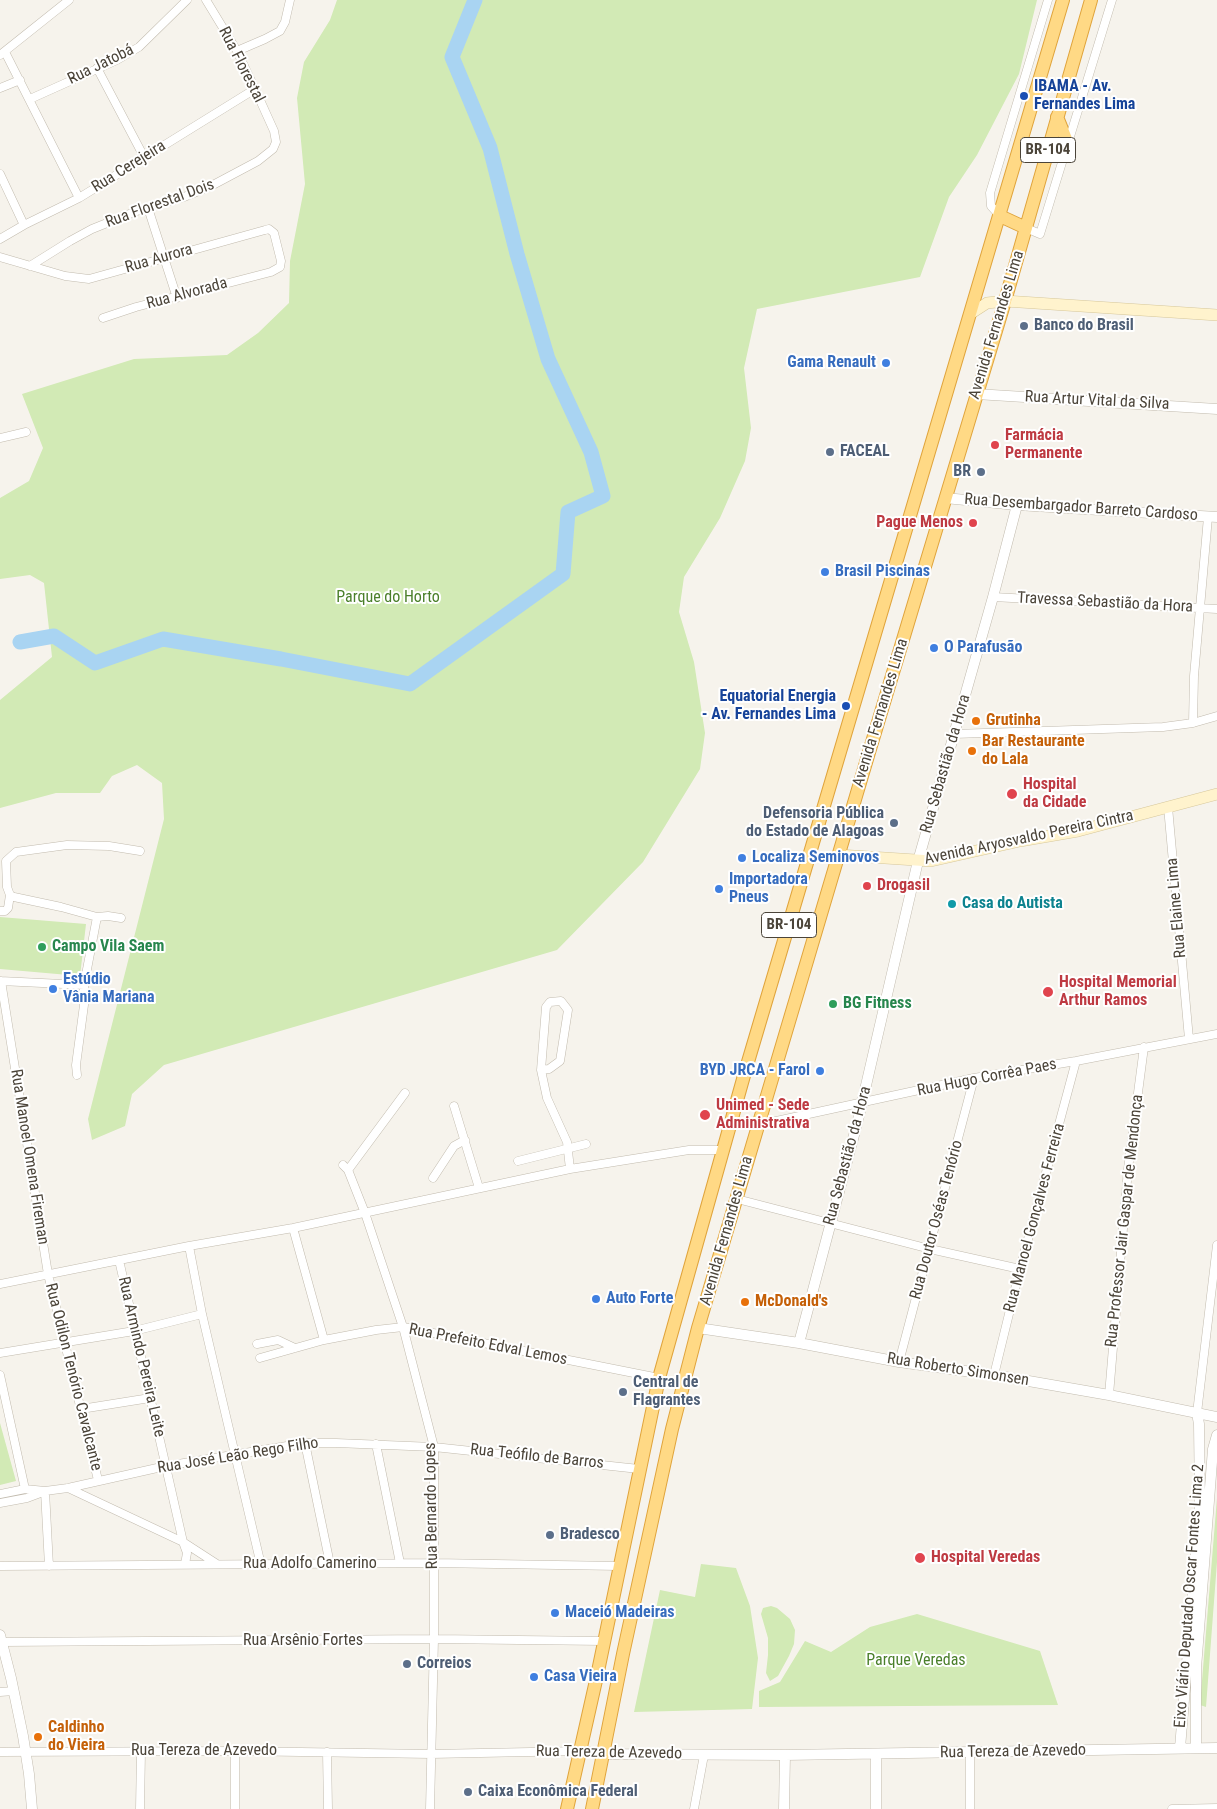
<!DOCTYPE html>
<meta charset="utf-8">
<style>
body{margin:0}
canvas{display:block;background:#f6f3ec}
</style>
<canvas width="1217" height="1809"></canvas>
<script>
const ctx = document.querySelector('canvas').getContext('2d');
ctx.lineJoin = 'round';
function fill(path, color) {
  ctx.fillStyle = color;
  ctx.fill(path, 'evenodd');
}
function toPath(rows) {
  const path = new Path2D();
  for (const r of rows) {
    path.moveTo(r[0], r[1]);
    for (let i = 2; i < r.length; i += 2) path.lineTo(r[i], r[i + 1]);
  }
  return path;
}
function trace(path, color, width, dash) {
  ctx.strokeStyle = color;
  ctx.lineWidth = width;
  ctx.lineCap = dash ? 'butt' : 'round';
  ctx.setLineDash(dash || []);
  ctx.stroke(path);
}
function drawText(font, color, halo, rows, align = 'center') {
  ctx.font = font + ' "Roboto Condensed",sans-serif';
  ctx.lineWidth = 4;
  ctx.setLineDash([]);
  ctx.textBaseline = 'middle';
  ctx.strokeStyle = halo;
  ctx.fillStyle = color;
  for (const [text, x, y, turn = 0] of rows) {
    ctx.save();
    ctx.translate(x, y);
    ctx.rotate((+turn || 0) * Math.PI / 180);
    ctx.textAlign = isNaN(turn) ? turn : align;
    if (halo) ctx.strokeText(text, 0, 0);
    ctx.fillText(text, 0, 0);
    ctx.restore();
  }
}
fill(toPath([
 [337,0,1037,0,1019,74,977,155,949,197,920,277,757,309,744,368,751,428,745,461,720,518,684,577,679,612,694,662,705,733,700,769,643,862,557,950,164,1065,132,1094,125,1126,92,1140,88,1119,164,819,162,783,137,765,112,776,100,793,56,793,0,808,0,700,52,657,44,583,30,575,0,579,0,498,29,481,43,448,22,394,134,359,227,355,258,333,289,303,290,261,305,184,297,98,304,62,330,20],
 [0,917,86,924,80,976,0,969],
 [0,1423,16,1481,0,1485],
 [1217,1498,1217,1562,1206,1707,1200,1705],
 [701,1564,736,1568,750,1606,758,1658,752,1709,634,1712,660,1590,695,1597],
 [771,1606,777,1608,790,1619,795,1630,794,1644,789,1656,778,1676,770,1681,766,1673,768,1655,768,1638,761,1614,763,1608],
 [917,1614,1040,1651,1058,1705,759,1707,759,1691,780,1682,805,1641,831,1652,870,1627]
]), '#d2eab5');
trace(toPath([
 [20,642,54,636,95,663,163,639,281,659,410,684,563,574,568,512,603,496,591,452,548,359,517,254,490,148,452,57,475,0]
]), '#a9d4f2', 15);
const minor = toPath([
 [237,51,265,39,280,31,285,22,290,0],
 [5,52,79,198],
 [0,55,69,0],
 [97,68,144,157],
 [0,88,20,80],
 [30,99,117,60,139,47,187,0],
 [0,174,24,225],
 [148,208,177,298],
 [1000,216,991,206,990,193,1048,0],
 [1026,228,1040,234,1112,0],
 [0,239,24,225,79,198,255,89],
 [0,257,65,276,89,279,265,230,269,229,274,233,281,261,280,267,271,272,136,307,103,318],
 [30,266,70,241,92,229,137,211,184,197,211,186,258,161,273,149,276,142,274,131,255,89,237,51,206,0],
 [0,438,26,432],
 [993,597,1217,609],
 [1193,723,1194,676,1208,517],
 [954,734,1163,727,1193,723,1217,716],
 [1168,807,1189,1039],
 [0,911,5,911,8,908,10,895],
 [121,918,108,916,97,917,61,907,14,897,10,895,7,887,6,861,16,852,67,845,109,846,140,851],
 [0,981,84,985],
 [1,981,48,1274,98,1480],
 [541,1070,549,1069,560,1061,568,1010,561,1001,550,1002,546,1007,541,1070,547,1098,567,1142,570,1169],
 [77,1075,76,1065,84,1005,84,985,97,917],
 [454,1106,479,1188],
 [758,1125,974,1078,1076,1061,1217,1034],
 [518,1161,586,1144],
 [343,1165,348,1170,365,1213,403,1327,434,1447,434,1639,430,1809],
 [348,1170,405,1093],
 [433,1178,454,1146,465,1140],
 [737,1199,930,1249,1020,1269],
 [293,1228,324,1340],
 [189,1246,202,1314,261,1565],
 [119,1260,183,1542,187,1553,185,1564],
 [0,1284,189,1246,293,1228,570,1169,689,1150,724,1150],
 [257,1344,278,1340,295,1348],
 [0,1353,134,1331,202,1314],
 [260,1358,324,1340,376,1330,403,1327,659,1378],
 [899,1362,974,1078],
 [0,1375,25,1489],
 [994,1375,1020,1269,1076,1061],
 [1109,1395,1128,1169,1144,1047],
 [81,1409,150,1398],
 [1197,1413,1217,1245],
 [305,1443,330,1564],
 [376,1444,400,1563],
 [68,1488,183,1542,217,1564],
 [45,1491,49,1566],
 [0,1494,25,1489,45,1491,68,1488,166,1466,305,1443,336,1443,434,1447,639,1469],
 [0,1503,27,1498,43,1492],
 [0,1566,433,1563,619,1566],
 [2,1642,434,1639,604,1641],
 [0,1692,14,1691],
 [235,1751,235,1809],
 [0,1752,235,1751,431,1754,580,1751],
 [327,1752,328,1809],
 [140,1809,141,1751],
 [694,1809,704,1755],
 [970,1809,970,1753],
 [1172,1809,1217,1808]
]);
const tertiary = toPath([
 [976,394,1217,409],
 [945,498,1017,505,1217,517],
 [698,1328,799,1343,899,1362,994,1375,1109,1395,1217,1417],
 [799,1343,858,1120,918,861,993,597,1017,505],
 [0,1635,11,1678,23,1736,29,1774,32,1809],
 [1180,1748,1200,1505,1199,1424,1197,1413],
 [1196,1748,1196,1668,1213,1449,1217,1435],
 [580,1751,604,1754,785,1755,1217,1748],
 [784,1809,785,1755],
 [876,1809,876,1754]
]);
const secondary = toPath([
 [970,314,987,303,1005,301,1217,315],
 [839,855,931,861,1020,841,1078,831,1217,794]
]);
const trunk = toPath([
 [1057,117,1068,144],
 [1000,216,1026,228],
 [567,1809,597,1676,659,1378,745,1072,1063,0],
 [592,1809,623,1654,672,1429,698,1328,870,749,1005,301,1091,0]
]);
trace(minor, '#c2bbae', 9);
trace(tertiary, '#c2bbae', 11);
trace(secondary, '#d6c79b', 12);
trace(trunk, '#e0a43c', 14);
trace(minor, '#fff', 8);
trace(tertiary, '#fff', 10);
trace(secondary, '#fff3cd', 11);
trace(trunk, '#ffd985', 12);
for (const [x, y, r, color] of [
 [1024,96,5,"#1a4fb4"],
 [1024,326,5,"#5c6f8a"],
 [886,363,5,"#3f7fe0"],
 [995,445,5,"#e0444e"],
 [830,452,5,"#5c6f8a"],
 [981,472,5,"#5c6f8a"],
 [973,523,5,"#e0444e"],
 [825,572,5,"#3f7fe0"],
 [934,648,5,"#3f7fe0"],
 [846,706,5,"#1a4fb4"],
 [976,721,5,"#e8710a"],
 [972,751,5,"#e8710a"],
 [1012,794,6,"#e0444e"],
 [894,823,5,"#5c6f8a"],
 [742,858,5,"#3f7fe0"],
 [867,886,5,"#e0444e"],
 [719,889,5,"#3f7fe0"],
 [952,904,5,"#0f9aa8"],
 [42,947,5,"#2e9e5b"],
 [53,989,5,"#3f7fe0"],
 [1048,992,6,"#e0444e"],
 [833,1004,5,"#2e9e5b"],
 [820,1071,5,"#3f7fe0"],
 [705,1115,6,"#e0444e"],
 [596,1299,5,"#3f7fe0"],
 [745,1302,5,"#e8710a"],
 [623,1392,5,"#5c6f8a"],
 [550,1535,5,"#5c6f8a"],
 [920,1558,6,"#e0444e"],
 [555,1613,5,"#3f7fe0"],
 [407,1664,5,"#5c6f8a"],
 [534,1677,5,"#3f7fe0"],
 [38,1737,5,"#e8710a"],
 [468,1792,5,"#5c6f8a"]
]) {
  const dot = new Path2D();
  dot.arc(x, y, r, 0, 2 * Math.PI);
  ctx.fillStyle = color;
  ctx.fill(dot);
  trace(dot, '#fff', 2);
}
for (const [x, y, w] of [
 [1048,150,55],
 [789,925,55]
]) {
  const box = new Path2D();
  box.roundRect(x - w / 2, y - 12.5, w, 25, 4);
  ctx.fillStyle = '#fff';
  ctx.fill(box);
  trace(box, '#4b4439', 1);
}
drawText('bold 15px', '#4b4439', null, [
 ["BR-104",1048,150],
 ["BR-104",789,925]
]);
drawText('16px', '#4b4439', '#fff', [
 ["Rua Jatobá",101,65,-26],
 ["Rua Florestal",241,65,63],
 ["Rua Cerejeira",129,167,-32],
 ["Rua Florestal Dois",160,204,-20],
 ["Rua Aurora",159,259,-16],
 ["Rua Alvorada",187,294,-15],
 ["Avenida Fernandes Lima",997,325,-73],
 ["Rua Artur Vital da Silva",1097,401,3],
 ["Rua Desembargador Barreto Cardoso",1081,508,4],
 ["Travessa Sebastião da Hora",1105,603,3],
 ["Avenida Fernandes Lima",881,713,-73],
 ["Rua Sebastião da Hora",946,764,-74],
 ["Avenida Aryosvaldo Pereira Cintra",1029,838,-12],
 ["Rua Elaine Lima",1177,908,-95],
 ["Rua Hugo Corrêa Paes",987,1078,-11],
 ["Rua Sebastião da Hora",848,1156,-75],
 ["Rua Manoel Omena Fireman",29,1157,81],
 ["Rua Manoel Gonçalves Ferreira",1035,1218,-75],
 ["Rua Doutor Oséas Tenório",937,1220,-75],
 ["Rua Professor Jair Gaspar de Mendonça",1125,1221,-84],
 ["Avenida Fernandes Lima",727,1231,-74],
 ["Rua Prefeito Edval Lemos",488,1345,11],
 ["Rua Armindo Pereira Leite",141,1357,77],
 ["Rua Roberto Simonsen",958,1370,9],
 ["Rua Odilon Tenório Cavalcante",73,1377,76],
 ["Rua José Leão Rego Filho",238,1456,-9],
 ["Rua Teófilo de Barros",537,1457,6],
 ["Rua Bernardo Lopes",432,1506,-91],
 ["Rua Adolfo Camerino",310,1564],
 ["Eixo Viário Deputado Oscar Fontes Lima 2",1190,1596,-86],
 ["Rua Arsênio Fortes",303,1641],
 ["Rua Tereza de Azevedo",204,1751],
 ["Rua Tereza de Azevedo",1013,1752,-1],
 ["Rua Tereza de Azevedo",609,1753,1]
]);
drawText('bold 16px', '#164399', '#fff', [
 ["IBAMA - Av.",1034,87],
 ["Fernandes Lima",1034,105],
 ["Equatorial Energia",836,697,"right"],
 ["- Av. Fernandes Lima",836,715,"right"]
], 'left');
drawText('bold 16px', '#4e5e75', '#fff', [
 ["Banco do Brasil",1034,326],
 ["FACEAL",840,452],
 ["BR",971,472,"right"],
 ["Defensoria Pública",884,814,"right"],
 ["do Estado de Alagoas",884,832,"right"],
 ["Central de",633,1383],
 ["Flagrantes",633,1401],
 ["Bradesco",560,1535],
 ["Correios",417,1664],
 ["Caixa Econômica Federal",478,1792]
], 'left');
drawText('bold 16px', '#366cbe', '#fff', [
 ["Gama Renault",876,363,"right"],
 ["Brasil Piscinas",835,572],
 ["O Parafusão",944,648],
 ["Localiza Seminovos",752,858],
 ["Importadora",729,880],
 ["Pneus",729,898],
 ["Estúdio",63,980],
 ["Vânia Mariana",63,998],
 ["BYD JRCA - Farol",810,1071,"right"],
 ["Auto Forte",606,1299],
 ["Maceió Madeiras",565,1613],
 ["Casa Vieira",544,1677]
], 'left');
drawText('bold 16px', '#be3a42', '#fff', [
 ["Farmácia",1005,436],
 ["Permanente",1005,454],
 ["Pague Menos",963,523,"right"],
 ["Hospital",1023,785],
 ["da Cidade",1023,803],
 ["Drogasil",877,886],
 ["Hospital Memorial",1059,983],
 ["Arthur Ramos",1059,1001],
 ["Unimed - Sede",716,1106],
 ["Administrativa",716,1124],
 ["Hospital Veredas",931,1558]
], 'left');
drawText('16px', '#4a7f2a', '#fff', [
 ["Parque do Horto",388,598],
 ["Parque Veredas",916,1661]
]);
drawText('bold 16px', '#c56008', '#fff', [
 ["Grutinha",986,721],
 ["Bar Restaurante",982,742],
 ["do Lala",982,760],
 ["McDonald's",755,1302],
 ["Caldinho",48,1728],
 ["do Vieira",48,1746]
], 'left');
drawText('bold 16px', '#0d838f', '#fff', [
 ["Casa do Autista",962,904]
], 'left');
drawText('bold 16px', '#27864d', '#fff', [
 ["Campo Vila Saem",52,947],
 ["BG Fitness",843,1004]
], 'left');
</script>
